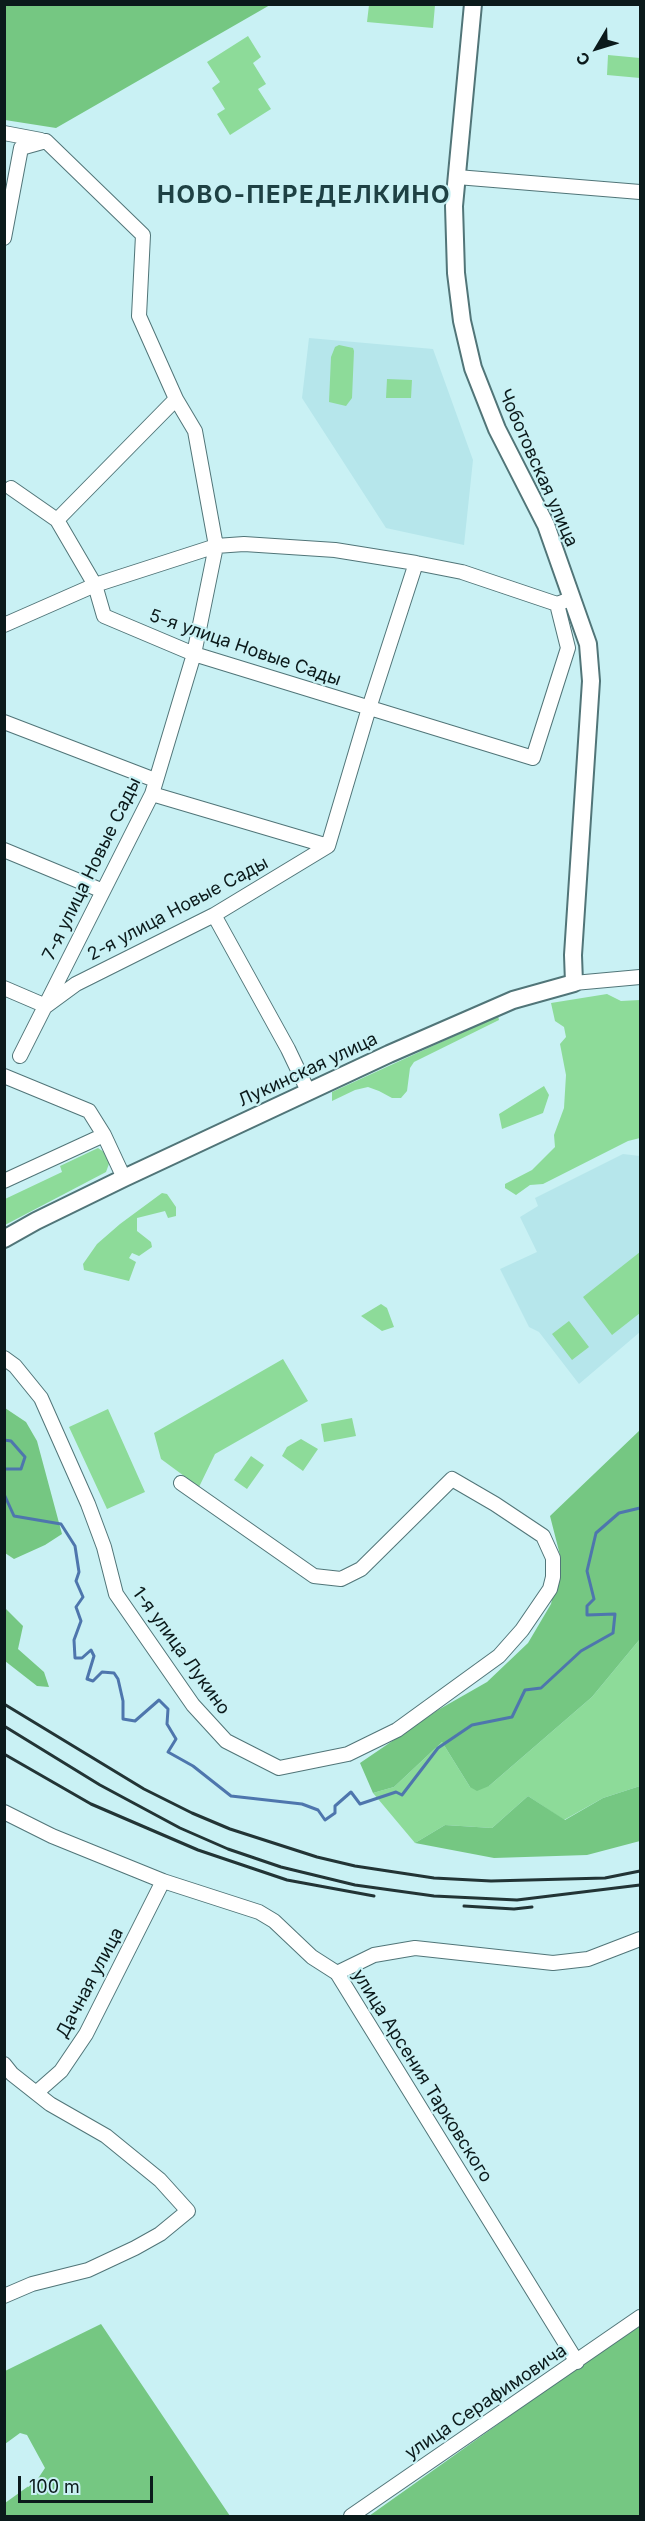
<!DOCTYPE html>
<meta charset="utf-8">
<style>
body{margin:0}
#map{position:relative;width:645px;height:2521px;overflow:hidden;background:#c9f1f4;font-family:Inter,sans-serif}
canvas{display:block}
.frame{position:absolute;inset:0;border:6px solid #0b1a1b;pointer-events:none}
.north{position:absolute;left:567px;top:18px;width:60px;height:60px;-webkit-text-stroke:4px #c9f1f4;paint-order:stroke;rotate:232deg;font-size:16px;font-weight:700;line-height:24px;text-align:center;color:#0b1a1b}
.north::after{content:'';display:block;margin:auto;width:21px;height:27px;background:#0b1a1b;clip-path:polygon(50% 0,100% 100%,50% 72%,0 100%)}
.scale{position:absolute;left:18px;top:2476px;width:135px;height:27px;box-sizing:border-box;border:3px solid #0b1a1b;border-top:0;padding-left:8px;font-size:18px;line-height:21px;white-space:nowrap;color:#0b1a1b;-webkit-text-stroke:4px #c9f1f4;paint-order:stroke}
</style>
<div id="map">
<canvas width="645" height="2521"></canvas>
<div class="frame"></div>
<div class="north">С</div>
<div class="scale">100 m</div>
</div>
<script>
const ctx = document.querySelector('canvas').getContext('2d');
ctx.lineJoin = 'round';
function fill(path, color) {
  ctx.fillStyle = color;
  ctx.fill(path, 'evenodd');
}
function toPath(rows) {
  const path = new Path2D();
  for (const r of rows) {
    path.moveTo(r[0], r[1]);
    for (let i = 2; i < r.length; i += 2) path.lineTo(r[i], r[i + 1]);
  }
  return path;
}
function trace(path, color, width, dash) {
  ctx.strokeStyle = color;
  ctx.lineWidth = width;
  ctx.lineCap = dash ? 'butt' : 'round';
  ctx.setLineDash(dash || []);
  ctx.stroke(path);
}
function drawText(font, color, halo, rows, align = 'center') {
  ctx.font = font + ' Inter,sans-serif';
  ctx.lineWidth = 4.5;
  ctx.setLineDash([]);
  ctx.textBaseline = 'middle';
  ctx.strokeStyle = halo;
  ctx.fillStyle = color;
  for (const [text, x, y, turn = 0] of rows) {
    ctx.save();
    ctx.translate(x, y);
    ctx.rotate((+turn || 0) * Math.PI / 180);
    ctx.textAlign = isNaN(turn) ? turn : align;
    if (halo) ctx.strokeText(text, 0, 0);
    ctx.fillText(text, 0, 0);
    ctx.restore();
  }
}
fill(toPath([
 [309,338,433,349,473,460,464,545,386,528,302,398],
 [623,1154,640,1156,640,1332,579,1384,539,1332,529,1327,500,1269,537,1252,520,1217,538,1206,535,1198]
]), '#b6e6eb');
fill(toPath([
 [369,5,435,5,433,28,367,22],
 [248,36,261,57,253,63,266,84,258,89,271,109,230,135,217,114,225,109,212,88,220,82,207,62],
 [608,55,640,58,640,78,607,75],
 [339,345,353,348,354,351,352,398,346,406,329,402,331,357,335,347],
 [387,379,412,380,411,398,386,398],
 [607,994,621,1001,640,1000,640,1138,628,1141,543,1184,530,1185,516,1195,505,1188,505,1184,532,1170,555,1147,554,1135,564,1108,566,1075,560,1044,566,1037,564,1027,555,1021,551,1003],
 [498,1016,499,1020,414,1062,410,1068,407,1091,401,1098,392,1098,379,1091,368,1087,355,1090,332,1101,332,1092],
 [544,1086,549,1095,543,1113,502,1129,499,1114],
 [98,1148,107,1154,110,1161,106,1172,5,1225,5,1199,62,1172,60,1166],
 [162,1193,167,1194,176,1207,176,1216,168,1218,165,1211,137,1218,137,1231,151,1242,152,1247,139,1256,132,1253,129,1258,136,1262,129,1281,84,1270,83,1264,97,1244,120,1224],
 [640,1252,640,1313,612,1335,583,1297],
 [381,1304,387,1308,394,1327,382,1331,361,1316],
 [569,1321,589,1347,572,1360,552,1334],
 [283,1359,308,1401,215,1454,199,1487,161,1459,154,1433],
 [108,1409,145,1492,107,1509,69,1427],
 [352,1418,356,1436,324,1442,321,1424],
 [301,1439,318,1449,303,1471,282,1456,287,1447],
 [251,1456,264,1465,247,1489,234,1480],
 [640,1639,640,1786,603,1798,564,1820,528,1796,492,1828,445,1825,415,1843,373,1793,394,1787,442,1742,470,1787,489,1786,592,1697]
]), '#8ddb99');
fill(toPath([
 [4,5,5,4,270,5,56,128,5,120],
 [5,1408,26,1422,37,1441,62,1534,45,1545,14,1559,5,1553],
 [640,1430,640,1639,592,1697,489,1786,477,1791,470,1787,442,1742,394,1787,373,1793,360,1763,438,1710,487,1682,528,1643,551,1604,561,1559,550,1516],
 [5,1608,23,1626,18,1649,44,1672,49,1687,37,1686,5,1661],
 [640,1786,640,1841,587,1855,494,1858,415,1843,445,1825,492,1828,528,1796,565,1820,603,1798],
 [101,2324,230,2516,5,2516,5,2503,37,2480,45,2468,27,2435,20,2433,5,2444,5,2371],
 [640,2324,640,2516,369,2516,601,2351]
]), '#75c782');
trace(toPath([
 [4,1440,11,1441,25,1457,21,1469,4,1469],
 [4,1494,14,1516,61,1524,75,1546,79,1572,76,1581,83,1597,76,1607,81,1621,74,1640,75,1658,82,1658,91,1650,94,1656,87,1679,93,1681,102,1672,114,1673,118,1679,123,1701,123,1719,135,1721,159,1700,168,1709,167,1724,176,1739,168,1752,193,1766,231,1796,302,1804,318,1810,325,1820,335,1813,335,1806,351,1792,360,1804,396,1792,402,1795,438,1748,472,1725,512,1717,525,1690,541,1688,581,1651,613,1633,615,1614,587,1615,587,1606,594,1599,587,1571,596,1533,619,1513,640,1508]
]), '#4e76ad', 3);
const minor = toPath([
 [4,133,41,140],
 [457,177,640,192],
 [4,238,21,148,46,141],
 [11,488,57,520,95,585,104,616,194,654,533,758,568,648,557,604],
 [57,520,176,399],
 [4,625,95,585,216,546,244,544,335,550,416,563,462,572,557,604,565,601],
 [4,722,155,780],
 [152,794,328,846],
 [4,850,103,891],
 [214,915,288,1049,308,1091],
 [574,983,640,977],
 [4,988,46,1006,76,984,214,915,328,846,369,708,416,563],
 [20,1056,152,794,194,654,216,546,195,431,176,399,139,316,143,235,46,141],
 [4,1076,89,1111,104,1135,124,1178],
 [4,1181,104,1135],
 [4,1358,15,1366,41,1398,88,1504,104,1547,116,1594,193,1705,226,1741,279,1768,348,1754,397,1730,499,1656,522,1630,550,1589,553,1577,553,1558,543,1536,495,1504,452,1479,361,1569,341,1579,314,1576,181,1483],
 [4,1812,52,1836,163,1881,259,1912,274,1921,312,1957,337,1973,577,2362],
 [337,1973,374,1955,415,1948,553,1963,588,1959,640,1939],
 [4,2064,12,2074,50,2104,106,2136,160,2180,188,2211,160,2234,135,2248,88,2270,32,2284,4,2296],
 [36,2093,61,2071,86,2034,163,1881],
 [351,2516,640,2317]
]);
const major = toPath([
 [4,1239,36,1221,124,1178,389,1054,513,1000,574,983,573,955,591,681,588,644,546,525,497,429,473,368,462,321,456,273,454,206,473,4]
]);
trace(minor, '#517578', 16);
trace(major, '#517578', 20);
trace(minor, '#fff', 14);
trace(major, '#fff', 16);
trace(toPath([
 [4,1704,144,1789,192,1813,230,1829,317,1857,355,1866,434,1878,491,1881,605,1878,640,1871],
 [4,1726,100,1785,180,1828,228,1849,281,1867,355,1885,434,1896,517,1900,640,1885],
 [4,1754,91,1804,198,1850,287,1880,374,1896],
 [464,1906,514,1909,532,1907]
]), '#223435', 3);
drawText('18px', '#0b1a1b', '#c9f1f4', [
 ["Чоботовская улица",538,468,66],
 ["5-я улица Новые Сады",245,648,19],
 ["7-я улица Новые Сады",92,869,-64],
 ["2-я улица Новые Сады",178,909,-28],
 ["Лукинская улица",308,1070,-25],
 ["1-я улица Лукино",181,1651,54],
 ["Дачная улица",90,1983,-62],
 ["улица Арсения Тарковского",422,2076,58],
 ["улица Серафимовича",486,2402,-34]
]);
ctx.letterSpacing = '1.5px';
drawText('bold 24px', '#1e4144', '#c9f1f4', [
 ["НОВО-ПЕРЕДЕЛКИНО",304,196]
]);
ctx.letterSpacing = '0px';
</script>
